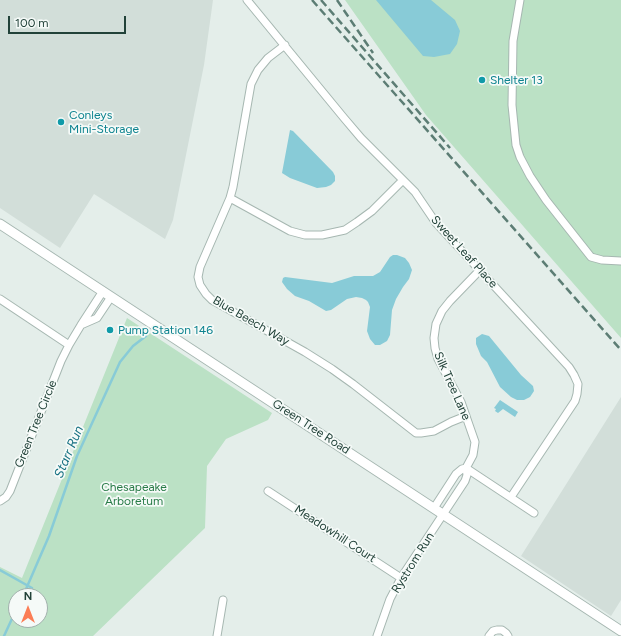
<!DOCTYPE html>
<style>
body{margin:0}
#map{position:relative;width:621px;height:636px;overflow:hidden;background:#e4eeea;font-family:Figtree,sans-serif}
canvas{display:block}
.north{position:absolute;left:8px;top:588px;width:40px;height:40px;box-sizing:border-box;background:#f5faf8;border:1px solid #a1b0ac;border-radius:50%;rotate:0deg;font-size:11px;font-weight:700;line-height:16px;text-align:center;color:#224239}
.north::after{content:'';display:block;margin:auto;width:14px;height:18px;background:#fb7d55;clip-path:polygon(50% 0,100% 100%,50% 72%,0 100%)}
.scale{position:absolute;left:8px;top:16px;width:118px;height:18px;box-sizing:border-box;border:2px solid #224239;border-top:0;padding-left:5px;font-size:12px;line-height:14px;white-space:nowrap;color:#224239;-webkit-text-stroke:3px #f5faf8;paint-order:stroke}
</style>
<div id="map">
<canvas width="621" height="636"></canvas>
<div class="north">N</div>
<div class="scale">100 m</div>
</div>
<script>
const ctx = document.querySelector('canvas').getContext('2d');
ctx.lineJoin = 'round';
function fill(path, color) {
  ctx.fillStyle = color;
  ctx.fill(path, 'evenodd');
}
function toPath(rows) {
  const path = new Path2D();
  for (const r of rows) {
    path.moveTo(r[0], r[1]);
    for (let i = 2; i < r.length; i += 2) path.lineTo(r[i], r[i + 1]);
  }
  return path;
}
function trace(path, color, width, dash) {
  ctx.strokeStyle = color;
  ctx.lineWidth = width;
  ctx.lineCap = dash ? 'butt' : 'round';
  ctx.setLineDash(dash || []);
  ctx.stroke(path);
}
function drawText(font, color, halo, rows, align = 'center') {
  ctx.font = font + ' Figtree,sans-serif';
  ctx.lineWidth = 3.5;
  ctx.setLineDash([]);
  ctx.textBaseline = 'middle';
  ctx.strokeStyle = halo;
  ctx.fillStyle = color;
  for (const [text, x, y, turn = 0] of rows) {
    ctx.save();
    ctx.translate(x, y);
    ctx.rotate((+turn || 0) * Math.PI / 180);
    ctx.textAlign = isNaN(turn) ? turn : align;
    if (halo) ctx.strokeText(text, 0, 0);
    ctx.fillText(text, 0, 0);
    ctx.restore();
  }
}
fill(toPath([
 [0,0,213,0,204,65,173,220,165,239,94,194,60,248,0,208],
 [621,397,621,600,611,616,521,556]
]), '#d2ded9');
fill(toPath([
 [345,0,621,0,621,338,426,115],
 [127,318,272,413,268,420,226,439,207,466,205,528,93,636,0,636,0,567,22,578],
 [16,596,40,596,40,620,16,620]
]), '#bbe1c5');
fill(toPath([
 [376,0,431,0,455,20,460,31,457,44,450,54,434,57,423,56],
 [290,130,293,131,333,172,335,176,335,181,331,185,326,187,317,188,290,178,282,173],
 [393,255,397,255,405,258,409,263,412,270,409,279,403,287,396,299,392,310,390,335,387,341,380,345,375,345,370,339,367,331,370,307,368,302,366,300,362,298,356,297,347,299,331,310,326,311,309,301,295,296,287,289,282,282,283,278,285,277,332,283,354,276,373,276,380,272,390,257],
 [482,334,489,336,521,375,533,386,534,391,530,397,524,400,517,400,511,397,500,387,487,362,481,356,476,344,476,338],
 [500,400,518,412,515,417,503,409,498,413,495,411,496,409,494,408]
]), '#88cbd7');
trace(toPath([
 [0,570,32,588],
 [23,596,49,536,77,456,120,362,133,346,146,336],
 [4,636,16,610]
]), '#88cbd7', 2.5);
const minor = toPath([
 [247,0,344,118,361,138,415,192,436,223,569,367,574,375,578,384,577,394,575,401,511,497],
 [520,0,513,41,512,105,516,145,520,157,530,176,546,200,591,257,602,260,621,261],
 [285,45,268,58,258,70,251,84,233,187,230,198,200,267,198,277,200,285,206,294,212,300,305,352,332,369,353,384,416,433,421,433,434,431,451,422,466,416],
 [230,198,290,231,305,235,322,235,345,230,357,222,372,211,403,180],
 [480,270,450,301,442,311,436,324,434,338,435,348,438,359,461,402,475,442,473,455,466,468,534,513],
 [103,291,81,325,97,318,111,297],
 [0,299,69,345],
 [268,491,401,578],
 [0,501,6,497,10,491,61,361,69,345,81,325],
 [217,636,223,600],
 [377,636,390,599,401,578,465,481,467,475,466,468,462,469,456,474,434,508],
 [489,636,493,631,497,630,502,630,506,633,508,636]
]);
const tertiary = toPath([
 [0,224,621,631]
]);
trace(minor, '#a6b7b1', 9);
trace(tertiary, '#a6b7b1', 11);
trace(minor, '#fff', 7);
trace(tertiary, '#fff', 9);
trace(toPath([
 [312,0,621,350],
 [321,0,450,148],
 [337,0,373,53]
]), '#5c7d74', 2.5, [8, 4]);
for (const [x, y, r, color] of [
 [482,80,4,"#0f9aa8"],
 [61,122,4,"#0f9aa8"],
 [110,330,4,"#0f9aa8"]
]) {
  const dot = new Path2D();
  dot.arc(x, y, r, 0, 2 * Math.PI);
  ctx.fillStyle = color;
  ctx.fill(dot);
  trace(dot, '#f5faf8', 1.5);
}
drawText('12px', '#0d838f', '#f5faf8', [
 ["Shelter 13",490,80],
 ["Conleys",69,115],
 ["Mini-Storage",69,129],
 ["Pump Station 146",118,330]
], 'left');
drawText('12px', '#224239', '#f5faf8', [
 ["Sweet Leaf Place",464,252,48],
 ["Blue Beech Way",251,321,30],
 ["Silk Tree Lane",452,386,66],
 ["Green Tree Circle",36,424,-68],
 ["Green Tree Road",311,427,33],
 ["Meadowhill Court",335,534,33],
 ["Rystrom Run",413,563,-58]
]);
drawText('12px', '#297c48', '#f5faf8', [
 ["Chesapeake",134,487],
 ["Arboretum",134,501]
]);
drawText('italic 13px', '#177182', '#f5faf8', [
 ["Starr Run",69,452,-67]
]);
</script>
